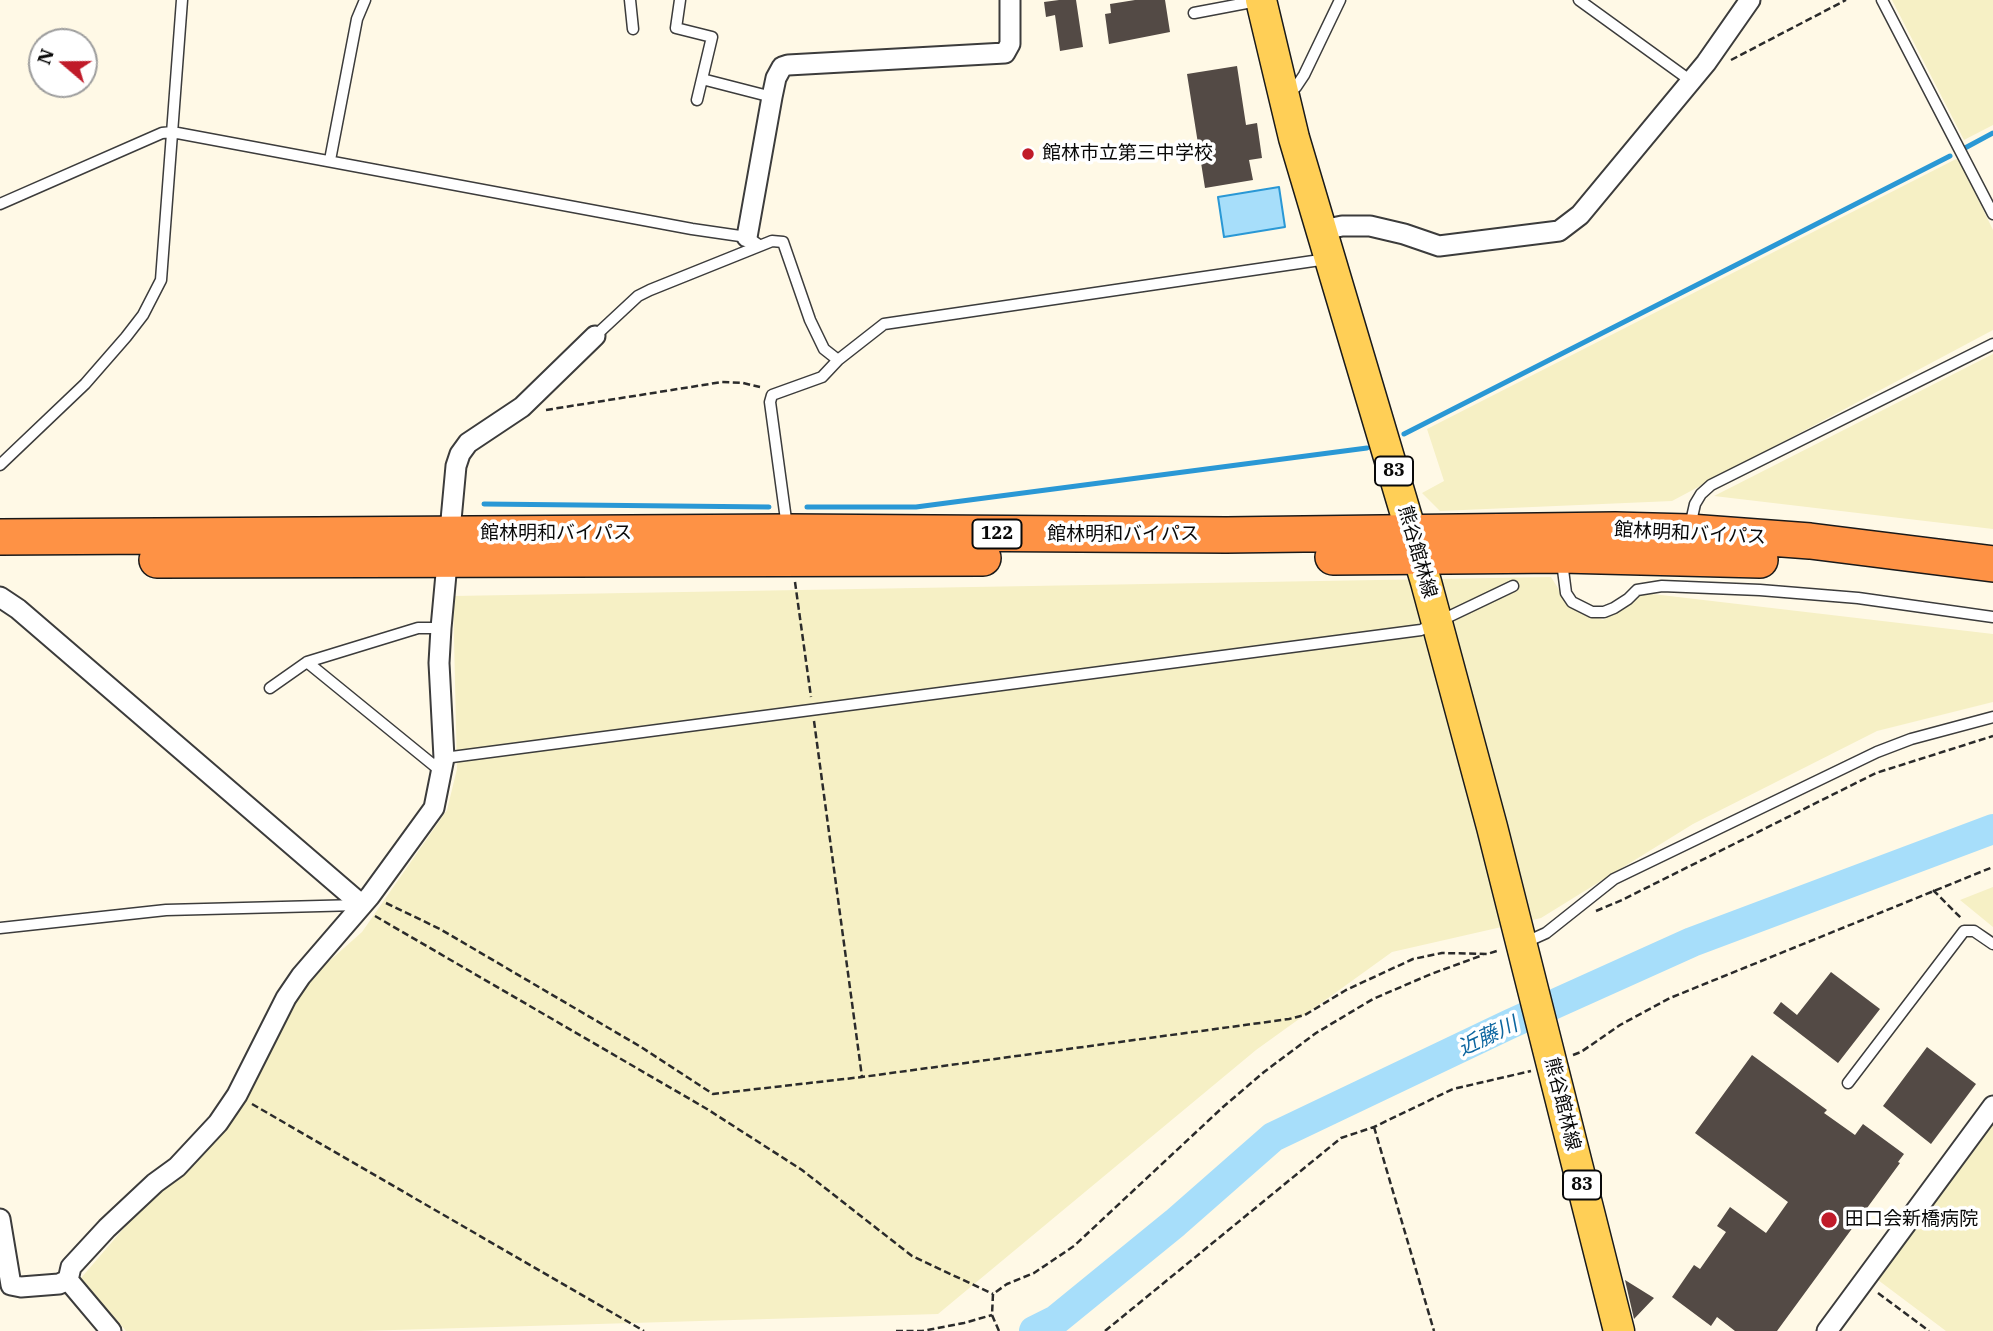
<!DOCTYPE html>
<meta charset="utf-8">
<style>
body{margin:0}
#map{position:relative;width:1993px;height:1331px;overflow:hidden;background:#fff9e6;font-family:"IBM Plex Serif",serif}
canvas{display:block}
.north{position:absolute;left:28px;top:28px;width:70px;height:70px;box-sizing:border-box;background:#fff;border:2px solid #9d9d9d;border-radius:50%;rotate:290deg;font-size:19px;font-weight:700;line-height:28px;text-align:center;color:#090909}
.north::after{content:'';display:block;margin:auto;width:24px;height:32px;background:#c01b29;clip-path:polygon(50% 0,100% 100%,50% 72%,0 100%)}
</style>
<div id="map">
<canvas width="1993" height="1331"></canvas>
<div class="north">N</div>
</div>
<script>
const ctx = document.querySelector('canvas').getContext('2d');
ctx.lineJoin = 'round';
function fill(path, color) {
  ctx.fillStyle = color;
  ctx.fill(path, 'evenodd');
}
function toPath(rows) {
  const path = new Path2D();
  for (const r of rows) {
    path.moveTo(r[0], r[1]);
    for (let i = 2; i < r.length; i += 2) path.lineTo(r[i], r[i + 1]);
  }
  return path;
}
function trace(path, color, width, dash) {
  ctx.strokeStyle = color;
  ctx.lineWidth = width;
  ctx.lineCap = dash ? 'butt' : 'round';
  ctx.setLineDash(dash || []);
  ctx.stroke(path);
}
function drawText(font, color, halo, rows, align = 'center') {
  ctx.font = font + ' "IBM Plex Serif","Noto Sans JP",serif';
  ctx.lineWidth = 7;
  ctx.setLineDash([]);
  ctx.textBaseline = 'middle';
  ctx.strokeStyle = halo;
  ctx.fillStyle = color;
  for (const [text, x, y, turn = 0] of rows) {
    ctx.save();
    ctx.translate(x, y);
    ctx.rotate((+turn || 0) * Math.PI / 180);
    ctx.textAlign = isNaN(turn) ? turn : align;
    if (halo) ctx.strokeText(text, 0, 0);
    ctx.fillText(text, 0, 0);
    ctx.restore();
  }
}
fill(toPath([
 [1892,0,1993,0,1993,125,1964,140],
 [1958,158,1993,230,1993,330,1672,501,1440,511,1422,493,1444,481,1427,429],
 [1993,354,1993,529,1714,496],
 [1551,577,1568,604,1603,620,1644,593,1993,634,1993,702,1877,731,1693,824,1541,918,1392,952,1256,1050,938,1314,360,1331,126,1331,81,1278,155,1192,239,1107,300,987,362,932,447,810,457,769,453,596],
 [1993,887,1993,927,1960,900],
 [1993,1123,1993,1331,1946,1331,1878,1280]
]), '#f6f0c5');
const water = toPath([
 [1279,187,1285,227,1224,237,1218,197,1279,187]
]);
fill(water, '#a7defa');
trace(water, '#2a98d5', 2);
trace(toPath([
 [1965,148,1993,133],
 [1404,434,1950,156],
 [484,504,769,507],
 [807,507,916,507,1367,448]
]), '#2a98d5', 5);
trace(toPath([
 [1034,1331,1056,1320,1175,1223,1273,1137,1510,1024,1692,942,1993,829]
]), '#a7defa', 30);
fill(toPath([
 [1059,0,1076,0,1083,47,1060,51,1055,15,1046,17,1044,2],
 [1135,0,1165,0,1170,32,1109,44,1105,14,1111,13,1110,4],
 [1237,66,1246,125,1257,123,1262,158,1249,160,1253,180,1205,188,1187,74],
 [1831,972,1880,1009,1838,1063,1773,1013,1781,1002,1797,1015],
 [1927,1047,1976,1084,1931,1144,1883,1106],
 [1752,1055,1827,1110,1824,1113,1855,1135,1863,1124,1904,1154,1898,1162,1900,1163,1777,1331,1735,1331,1717,1317,1711,1326,1672,1297,1694,1265,1700,1269,1726,1232,1717,1226,1730,1207,1766,1233,1788,1202,1695,1133],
 [1625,1280,1654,1298,1634,1319]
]), '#534a45');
const lane = toPath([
 [630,0,633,29],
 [680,0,676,28,712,37,697,100],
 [1579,0,1691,81],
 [1882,0,1993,214],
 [1194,13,1257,1],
 [702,79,772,97],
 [1286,94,1296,87,1304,75,1340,0],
 [330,160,357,19,365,0],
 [0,204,162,133,172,132,692,229,747,237,759,245],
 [595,336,638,296,650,290,772,241,783,242,810,320,824,349,838,360],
 [0,465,85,384,126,337,143,315,161,280,182,0],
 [1690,526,1695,504,1701,494,1711,485,1993,344],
 [787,527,770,402,772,395,822,377,838,360,884,324,1327,259],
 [1562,562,1566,593,1572,602,1592,612,1604,612,1614,608,1628,599,1637,590,1662,586,1760,590,1858,598,1993,617],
 [307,662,442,772],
 [270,688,307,662,418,628,441,628],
 [444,758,1421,630,1513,586],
 [0,928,166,910,359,905],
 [1526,942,1546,933,1614,879,1877,752,1911,739,1993,717],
 [1848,1083,1964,931,1974,931,1993,944]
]);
const street = toPath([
 [1323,230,1342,226,1370,226,1404,234,1439,246,1559,231,1580,215,1706,63,1750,0],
 [747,237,772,97,776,78,782,67,788,65,1005,53,1010,44,1010,0],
 [0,597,18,609,362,905],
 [0,1219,11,1285,21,1287,59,1284,68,1280],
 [111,1331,68,1280,71,1267,107,1228,155,1183,177,1167,218,1123,237,1095,286,998,301,976,370,896,434,808,444,758,439,663,441,628,456,466,460,454,468,443,522,407,595,336],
 [1827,1331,1993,1106]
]);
const primary = toPath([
 [1261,0,1294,138,1426,582,1492,827,1619,1331]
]);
const highway = toPath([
 [0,537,788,532,1226,535,1615,530,1689,532,1810,541,1993,564],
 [1333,557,1562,555,1760,560],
 [157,560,983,558]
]);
trace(lane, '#3c3c3c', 13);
trace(street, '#3c3c3c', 23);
trace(primary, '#1a1a1a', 33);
trace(highway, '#1a1a1a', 38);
trace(toPath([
 [1731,60,1846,0],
 [546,410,722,382,743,383,760,387],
 [795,582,811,697],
 [814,721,862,1077],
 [1933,890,1961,918],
 [386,903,440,929,641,1047,713,1094,862,1077,1289,1019,1305,1015,1346,990,1413,959,1442,953,1487,954,1500,950],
 [1596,911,1622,900,1876,773,1993,736],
 [375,916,707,1109,802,1170,912,1256,993,1294],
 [1573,1055,1581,1052,1620,1025,1670,998,1993,867],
 [252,1104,644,1331],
 [1374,1127,1434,1331],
 [1878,1293,1929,1331],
 [896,1331,922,1331,964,1323,992,1315],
 [999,1331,992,1315,993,1294,1007,1284,1034,1273,1074,1246,1223,1107,1264,1072,1316,1033,1373,999,1431,974,1483,955],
 [1105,1331,1341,1138,1374,1127,1453,1089,1531,1071]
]), '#2b2b2b', 2.5, [7, 3.5]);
trace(lane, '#fff', 10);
trace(street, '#fff', 19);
trace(primary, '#ffcf56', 30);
trace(highway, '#fe9245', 35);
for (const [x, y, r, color] of [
 [1028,154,7,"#c01b29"],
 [1829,1220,9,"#c01b29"]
]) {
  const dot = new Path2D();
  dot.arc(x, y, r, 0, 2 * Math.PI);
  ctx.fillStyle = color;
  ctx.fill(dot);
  trace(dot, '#fff', 2.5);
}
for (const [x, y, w] of [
 [1394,471,38],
 [997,534,49],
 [1582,1185,38]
]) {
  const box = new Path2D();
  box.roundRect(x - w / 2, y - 14.5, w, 29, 5);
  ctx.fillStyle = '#fff';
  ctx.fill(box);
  trace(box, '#090909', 2);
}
drawText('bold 18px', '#090909', null, [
 ["83",1394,471],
 ["122",997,534],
 ["83",1582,1185]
]);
drawText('19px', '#090909', '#fff', [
 ["館林市立第三中学校",1042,154],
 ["田口会新橋病院",1845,1220]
], 'left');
drawText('19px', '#090909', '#fff', [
 ["館林明和バイパス",556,534],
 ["館林明和バイパス",1690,534,3],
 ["館林明和バイパス",1123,535],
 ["熊谷館林線",1417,552,74],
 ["熊谷館林線",1562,1104,76]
]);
drawText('italic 21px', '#0d66a0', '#fff', [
 ["近藤川",1488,1037,-25]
]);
</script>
